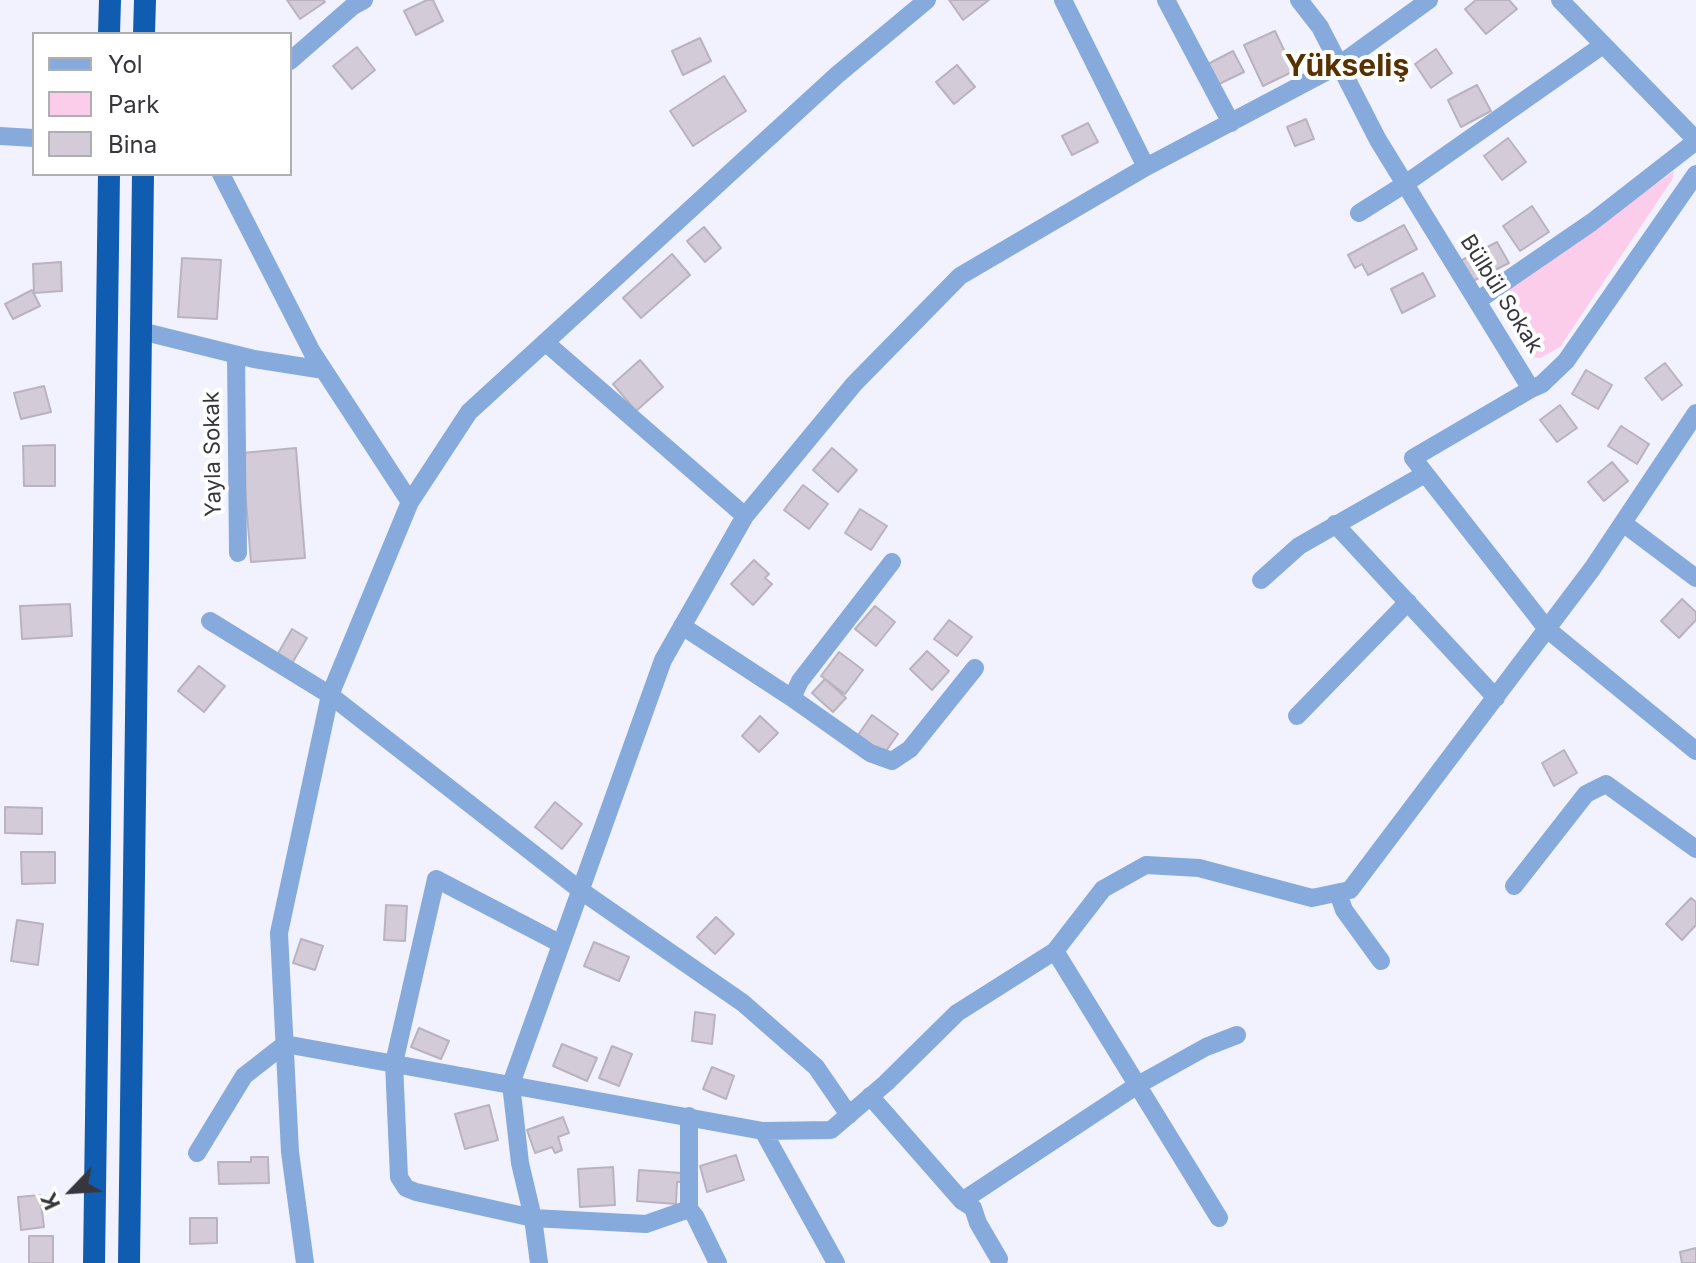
<!DOCTYPE html>
<meta charset="utf-8">
<style>
body{margin:0}
#map{position:relative;width:1696px;height:1263px;overflow:hidden;background:#f2f2fe;font-family:Inter,sans-serif}
canvas{display:block}
.legend{position:absolute;left:32px;top:32px;width:260px;height:144px;box-sizing:border-box;background:#fff;border:2px solid #afafb1;margin:0;padding:10px 14px;list-style:none;font-size:24px;color:#36363c}
.legend li{display:flex;align-items:center;gap:16px;height:40px}
.legend b{width:40px;border:2px solid #afafb1}
.north{position:absolute;left:32px;top:1151px;width:80px;height:80px;-webkit-text-stroke:6px #fff;paint-order:stroke;rotate:245deg;font-size:22px;font-weight:700;line-height:32px;text-align:center;color:#36363c}
.north::after{content:'';display:block;margin:auto;width:28px;height:36px;background:#36363c;clip-path:polygon(50% 0,100% 100%,50% 72%,0 100%)}
</style>
<div id="map">
<canvas width="1696" height="1263"></canvas>
<ul class="legend">
<li><b style="height:10px;background:#85aadb"></b>Yol</li>
<li><b style="height:22px;background:#fccdeb"></b>Park</li>
<li><b style="height:22px;background:#d3cbd8"></b>Bina</li>
</ul>
<div class="north">K</div>
</div>
<script>
const ctx = document.querySelector('canvas').getContext('2d');
ctx.lineJoin = 'round';
function fill(path, color) {
  ctx.fillStyle = color;
  ctx.fill(path, 'evenodd');
}
function toPath(rows) {
  const path = new Path2D();
  for (const r of rows) {
    path.moveTo(r[0], r[1]);
    for (let i = 2; i < r.length; i += 2) path.lineTo(r[i], r[i + 1]);
  }
  return path;
}
function trace(path, color, width, dash) {
  ctx.strokeStyle = color;
  ctx.lineWidth = width;
  ctx.lineCap = dash ? 'butt' : 'round';
  ctx.setLineDash(dash || []);
  ctx.stroke(path);
}
function drawText(font, color, halo, rows, align = 'center') {
  ctx.font = font + ' Inter,sans-serif';
  ctx.lineWidth = 8;
  ctx.setLineDash([]);
  ctx.textBaseline = 'middle';
  ctx.strokeStyle = halo;
  ctx.fillStyle = color;
  for (const [text, x, y, turn = 0] of rows) {
    ctx.save();
    ctx.translate(x, y);
    ctx.rotate((+turn || 0) * Math.PI / 180);
    ctx.textAlign = isNaN(turn) ? turn : align;
    if (halo) ctx.strokeText(text, 0, 0);
    ctx.fillText(text, 0, 0);
    ctx.restore();
  }
}
fill(toPath([
 [1674,171,1672,180,1560,347,1541,358,1529,357,1499,303,1513,285]
]), '#fccdeb');
const building = toPath([
 [287,0,323,0,325,2,300,19,287,0],
 [427,0,433,0,443,21,416,35,404,11,427,0],
 [949,0,989,0,963,20,949,0],
 [1476,0,1509,0,1517,9,1486,34,1465,9,1476,0],
 [1275,31,1294,71,1263,86,1244,45,1275,31],
 [700,38,711,61,683,75,672,51,700,38],
 [357,47,375,70,352,89,333,66,357,47],
 [1436,49,1452,73,1431,88,1415,64,1436,49],
 [1233,51,1244,72,1217,85,1206,65,1233,51],
 [957,65,975,87,954,104,936,82,957,65],
 [724,76,746,111,693,146,670,111,724,76],
 [1477,85,1491,111,1461,127,1448,100,1477,85],
 [1306,119,1314,139,1295,146,1287,127,1306,119],
 [1088,123,1098,142,1072,155,1062,136,1088,123],
 [1508,138,1526,162,1502,180,1484,156,1508,138],
 [1532,206,1549,232,1520,251,1503,226,1532,206],
 [1404,225,1417,249,1368,275,1362,264,1355,268,1348,255,1404,225],
 [704,227,721,248,705,262,687,241,704,227],
 [1497,242,1509,263,1471,282,1460,261,1497,242],
 [672,254,690,275,641,318,623,298,672,254],
 [182,258,221,260,217,319,178,317,182,258],
 [61,262,62,291,34,293,33,264,61,262],
 [1423,273,1435,296,1402,313,1391,289,1423,273],
 [32,290,40,306,13,319,5,304,32,290],
 [640,360,663,387,636,411,613,384,640,360],
 [1665,363,1682,385,1662,400,1645,378,1665,363],
 [1586,370,1612,385,1598,409,1572,394,1586,370],
 [44,386,51,412,21,419,14,393,44,386],
 [1560,405,1577,428,1557,442,1540,420,1560,405],
 [1621,426,1649,444,1637,464,1608,446,1621,426],
 [55,445,55,486,24,486,23,446,55,445],
 [296,448,305,558,251,562,242,453,296,448],
 [832,448,857,470,838,492,813,470,832,448],
 [1612,462,1628,481,1604,501,1588,482,1612,462],
 [803,485,828,504,809,529,784,510,803,485],
 [860,509,887,526,871,550,845,533,860,509],
 [754,560,769,574,765,578,772,584,753,605,731,584,754,560],
 [1682,599,1696,612,1696,620,1679,638,1661,621,1682,599],
 [70,604,72,636,22,639,20,606,70,604],
 [875,606,895,622,876,646,855,629,875,606],
 [949,620,972,637,957,656,934,639,949,620],
 [292,629,307,638,291,665,276,657,292,629],
 [927,651,949,671,932,690,910,669,927,651],
 [839,652,863,670,845,694,821,676,839,652],
 [199,666,225,686,204,712,178,691,199,666],
 [825,679,846,698,833,712,812,693,825,679],
 [872,715,898,734,884,754,858,735,872,715],
 [760,716,778,733,759,752,742,736,760,716],
 [1564,750,1577,773,1554,786,1542,763,1564,750],
 [555,802,582,824,562,849,535,827,555,802],
 [5,807,42,808,42,834,5,833,5,807],
 [21,852,55,852,55,883,22,884,21,852],
 [1691,898,1696,902,1696,925,1682,940,1666,924,1691,898],
 [386,905,407,906,405,941,384,940,386,905],
 [716,917,734,934,715,954,697,937,716,917],
 [17,920,43,924,38,965,11,961,17,920],
 [301,939,323,946,315,970,293,963,301,939],
 [594,942,629,957,619,981,584,966,594,942],
 [695,1012,715,1015,712,1044,692,1041,695,1012],
 [419,1028,449,1041,441,1059,411,1047,419,1028],
 [562,1044,597,1058,587,1081,553,1066,562,1044],
 [612,1046,632,1054,619,1086,599,1078,612,1046],
 [712,1067,734,1076,726,1099,703,1089,712,1067],
 [489,1105,498,1140,465,1149,455,1114,489,1105],
 [563,1117,569,1133,558,1137,562,1150,555,1153,552,1147,535,1153,527,1130,563,1117],
 [736,1155,744,1180,707,1192,700,1166,736,1155],
 [251,1157,268,1157,269,1183,219,1184,218,1162,251,1162,251,1157],
 [613,1167,615,1205,580,1207,578,1169,613,1167],
 [639,1170,682,1173,681,1182,677,1182,676,1204,637,1201,639,1170],
 [40,1195,44,1227,21,1230,18,1197,40,1195],
 [190,1218,217,1218,217,1243,190,1244,190,1218],
 [29,1236,53,1236,53,1263,29,1263,29,1236],
 [1696,1248,1696,1263,1682,1263,1680,1252,1696,1248]
]);
fill(building, '#d3cbd8');
trace(building, '#bab3bf', 2);
trace(toPath([
 [1063,0,1146,167],
 [1166,0,1231,123],
 [1299,0,1320,27,1378,140,1531,389,1413,458,1547,629,1696,751],
 [1560,0,1696,140],
 [290,61,353,6,364,0],
 [0,136,34,138],
 [221,174,312,352,410,502],
 [1359,213,1405,184,1603,45],
 [1477,301,1592,222,1696,141],
 [141,331,254,359,324,370],
 [545,342,745,516],
 [236,355,238,553],
 [1531,389,1542,384,1566,361,1696,174],
 [1623,523,1696,578],
 [1335,524,1496,698],
 [1261,580,1299,546,1425,474],
 [210,621,330,695,580,890,743,1003,816,1067,849,1115],
 [682,626,792,698,870,753,892,761,910,749,975,668],
 [792,698,800,681,892,562],
 [1297,716,1408,602],
 [1514,886,1586,794,1606,784,1696,849],
 [1338,893,1344,910,1381,961],
 [561,944,436,879,394,1063,399,1177,406,1188,416,1192,533,1218,646,1224,689,1209],
 [1055,951,1219,1218],
 [870,1096,962,1201,1136,1086,1206,1047,1237,1035],
 [689,1116,689,1209,695,1216,718,1263],
 [763,1131,836,1263],
 [197,1153,244,1076,285,1044,763,1131,831,1130,886,1083,957,1013,1055,951,1103,889,1146,865,1199,868,1312,898,1350,890,1592,569,1696,413],
 [962,1201,973,1208,978,1223,999,1259],
 [305,1263,290,1152,279,933,330,695,410,502,469,412,837,75,927,0],
 [539,1263,533,1218,520,1163,511,1084,663,660,745,516,854,384,960,276,1146,167,1339,65,1429,0]
]), '#85aadb', 18);
trace(toPath([
 [109,34,110,0],
 [144,34,145,0],
 [94,1263,109,174],
 [129,1263,143,174]
]), '#105cb1', 22);
drawText('22px', '#36363c', '#fff', [
 ["Bülbül Sokak",1501,294,58],
 ["Yayla Sokak",213,454,-91]
]);
drawText('bold 30px', '#573100', '#fff', [
 ["Yükseliş",1347,67]
]);
</script>
